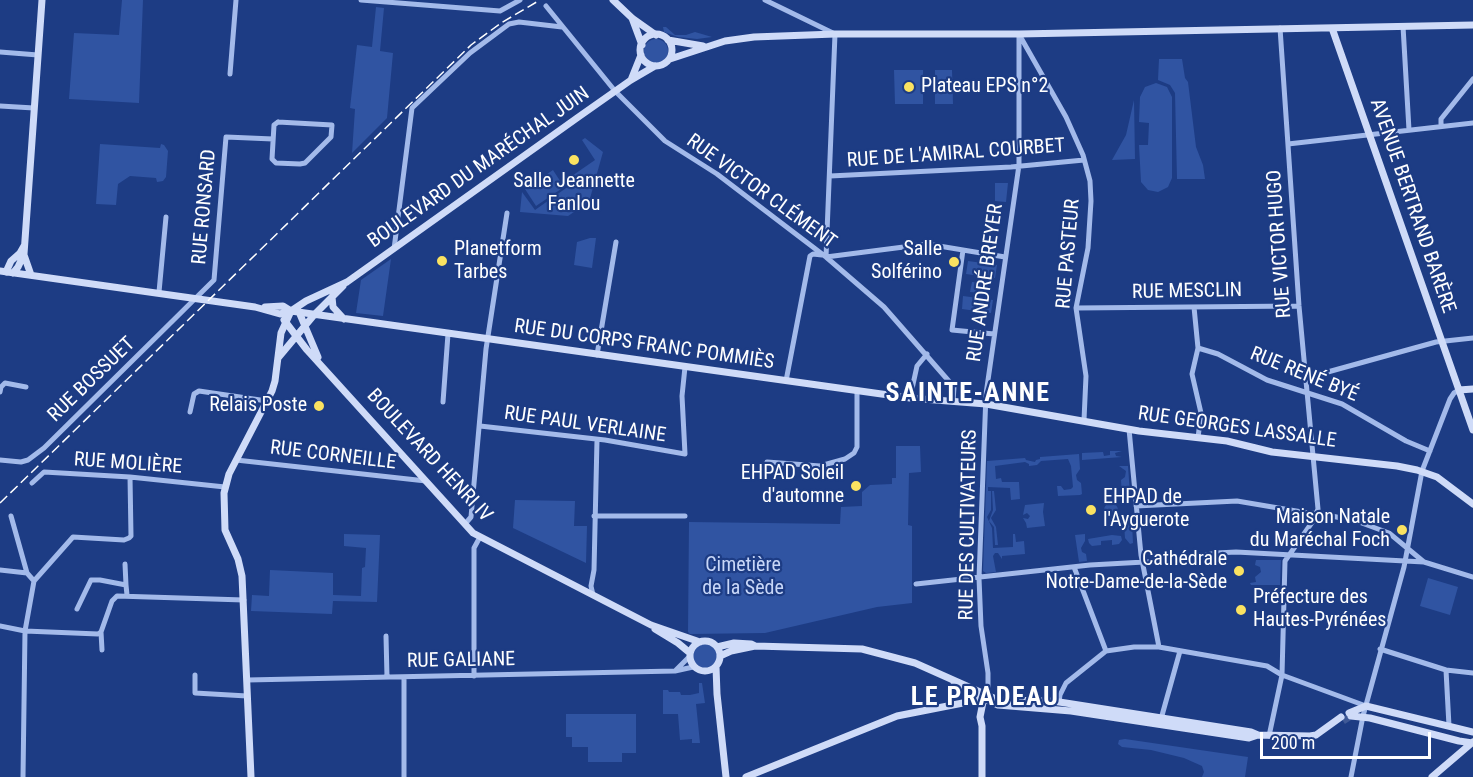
<!DOCTYPE html>
<meta charset="utf-8">
<style>
body{margin:0}
#map{position:relative;width:1473px;height:777px;overflow:hidden;background:#1d3c84;font-family:"Roboto Condensed",sans-serif}
canvas{display:block}
.scale{position:absolute;left:1260px;top:732px;width:171px;height:27px;box-sizing:border-box;border:3px solid #fff;border-top:0;padding-left:8px;font-size:18px;line-height:21px;white-space:nowrap;color:#fff;-webkit-text-stroke:4px #1d3c84;paint-order:stroke}
</style>
<div id="map">
<canvas width="1473" height="777"></canvas>
<div class="scale">200 m</div>
</div>
<script>
const ctx = document.querySelector('canvas').getContext('2d');
ctx.lineJoin = 'round';
function fill(path, color) {
  ctx.fillStyle = color;
  ctx.fill(path, 'evenodd');
}
function toPath(rows) {
  const path = new Path2D();
  for (const r of rows) {
    if (r.length === 3) {
      path.moveTo(r[0] + r[2], r[1]);
      path.arc(r[0], r[1], r[2], 0, 2 * Math.PI);
      continue;
    }
    path.moveTo(r[0], r[1]);
    for (let i = 2; i < r.length; i += 2) path.lineTo(r[i], r[i + 1]);
  }
  return path;
}
function trace(path, color, width, dash) {
  ctx.strokeStyle = color;
  ctx.lineWidth = width;
  ctx.lineCap = dash ? 'butt' : 'round';
  ctx.setLineDash(dash || []);
  ctx.stroke(path);
}
function drawText(font, color, halo, rows, align = 'center') {
  ctx.font = font + ' "Roboto Condensed",sans-serif';
  ctx.lineWidth = 4.5;
  ctx.setLineDash([]);
  ctx.textBaseline = 'middle';
  ctx.strokeStyle = halo;
  ctx.fillStyle = color;
  for (const [text, x, y, turn = 0] of rows) {
    ctx.save();
    ctx.translate(x, y);
    ctx.rotate((+turn || 0) * Math.PI / 180);
    ctx.textAlign = isNaN(turn) ? turn : align;
    if (halo) ctx.strokeText(text, 0, 0);
    ctx.fillText(text, 0, 0);
    ctx.restore();
  }
}
fill(toPath([
 [122,0,143,0,139,103,69,99,74,33,119,35],
 [376,7,384,8,380,51,393,53,387,118,352,153,355,109,350,108,357,45,372,47],
 [663,27,666,27,675,35,686,35,695,32,712,37,697,39,678,37,664,32],
 [656,51,12],
 [1159,59,1182,59,1185,78,1188,82,1196,147,1203,165,1205,179,1177,179,1175,93,1170,85,1158,80],
 [894,70,923,70,923,104,895,104],
 [935,70,952,70,953,104,935,104],
 [1156,83,1167,87,1172,97,1172,178,1168,187,1158,192,1148,190,1141,182,1139,145,1148,145,1149,123,1139,122,1140,97,1145,87],
 [1134,100,1135,159,1112,160,1126,135],
 [585,138,603,152,589,202,568,216,520,212,522,192,535,210,569,186,566,180,595,160,582,140],
 [100,144,160,148,161,144,164,145,168,151,166,177,163,181,157,182,156,178,130,176,118,184,116,205,96,204],
 [553,170,564,187,536,206,525,189],
 [995,183,1008,183,1006,202,995,201],
 [590,238,596,238,592,268,574,265,577,242],
 [391,259,383,316,356,313,361,280],
 [968,261,997,265,995,278,966,274],
 [972,282,985,283,984,293,970,292],
 [963,296,993,300,991,313,962,309],
 [896,446,920,446,921,472,909,473,908,525,912,526,912,603,877,607,765,633,690,634,688,632,689,522,840,524,841,507,862,506,862,492,870,485,892,484,892,478,896,478],
 [1110,451,1122,451,1115,453,1116,456,1122,457,1082,460,1082,453,1103,452,1104,456,1110,455],
 [1079,454,1080,469,1076,475,1077,480,1081,483,1082,494,1080,495,1058,496,1057,486,1061,486,1064,490,1071,489,1073,487,1071,466,1068,459,1041,461,1037,465,1029,466,1029,464,1025,462,995,466,996,479,1001,478,1002,482,1019,482,1020,499,1011,500,1010,488,988,487,988,491,991,491,991,510,987,517,992,528,993,548,1013,547,1013,534,1015,534,1016,542,1024,541,1025,554,1002,556,1002,559,998,553,995,553,993,556,996,572,986,573,983,571,987,461,1025,458,1026,460,1035,462,1036,460,1040,459,1040,457],
 [1119,466,1128,466,1130,494,1122,495,1121,480,1125,477,1126,471],
 [992,491,994,491,996,510,991,518,996,527,998,545,995,545,994,527,989,521,993,510],
 [515,500,575,501,574,526,587,526,586,563,513,528],
 [1111,510,7],
 [1044,503,1043,512,1045,526,1027,528,1026,523,1023,518,1028,519,1030,516,1027,513,1023,515,1025,505],
 [1132,523,1133,543,1130,544,1125,538,1124,524],
 [344,534,380,535,377,602,333,601,332,614,251,611,252,595,269,596,270,570,333,573,333,595,361,596,362,568,365,567,366,548,344,546],
 [1085,534,1085,541,1081,548,1082,552,1086,554,1087,561,1079,562,1075,535],
 [1112,535,1121,536,1122,540,1119,544,1112,545,1112,540,1101,541,1101,545,1092,546,1089,543,1088,539],
 [1256,560,1281,560,1280,585,1251,585,1250,583,1256,582,1255,577,1261,572,1260,567,1255,565],
 [1428,578,1458,587,1450,615,1420,606],
 [705,656,12],
 [699,683,702,683,705,703,696,704,700,743,692,743,692,739,680,740,678,714,663,714,663,690,668,690,669,692,680,692,681,695,690,695,699,693],
 [566,714,636,714,636,753,622,753,622,762,588,762,588,747,572,747,572,737,566,737],
 [1125,739,1248,757,1245,777,1202,777,1204,772,1202,766,1184,758,1151,750,1122,747,1118,744,1119,740]
]), '#3054a2');
trace(toPath([
 [1343,721,1351,716]
]), '#3f5996', 7, [7, 3.5]);
trace(toPath([
 [361,0,500,11,520,0],
 [765,0,835,34,826,257],
 [546,6,615,91,665,141,717,174,826,257,884,307,954,387,953,402],
 [1403,26,1409,130],
 [1020,36,1066,117,1083,155,1090,181,1091,201,1088,248,1076,308,1086,376,1084,420],
 [0,52,38,55],
 [230,74,236,0],
 [0,106,34,108],
 [278,122,332,125,331,137,305,163,300,164,276,163,272,159,274,125,278,122],
 [1441,126,1441,119,1473,79],
 [1288,144,1473,123],
 [830,176,1011,167,1084,160],
 [394,249,412,108,470,53,509,24,519,22,562,27],
 [963,250,952,330,994,334],
 [826,257,927,244,1005,257],
 [159,292,166,217],
 [1194,307,1198,348,1192,374,1201,413,1198,438],
 [1076,308,1299,306],
 [1198,348,1218,354,1267,380,1342,404,1406,441,1430,451],
 [597,355,616,242],
 [1306,378,1436,342,1473,338],
 [786,381,810,256,813,254,822,255],
 [0,392,1,387,5,383,26,387],
 [910,398,917,366,927,354],
 [443,402,448,334],
 [190,412,194,394,199,391,267,401],
 [480,426,605,440,685,454,682,396,685,367],
 [1129,429,1141,555,1159,647],
 [0,460,21,462,28,460,44,448,214,280,226,137,273,139],
 [236,460,426,481],
 [767,462,820,466,845,459,854,453,857,447,857,390],
 [32,483,44,472,130,477,225,487],
 [1136,506,1237,501,1308,513,1323,514,1359,522,1389,533,1424,562],
 [11,516,27,573],
 [594,516,685,516],
 [465,524,471,517,486,349,507,213],
 [125,564,126,585],
 [1074,567,1106,651],
 [0,570,27,573,34,581],
 [34,581,73,537,124,540,129,538,131,536,130,477],
 [916,584,1090,565,1181,560,1217,553,1236,552,1424,562,1473,577],
 [593,595,591,586,594,570,597,440],
 [77,609,91,580,100,580,126,585,127,595],
 [0,626,25,631,98,634,101,632,112,601,117,596,244,600],
 [101,632,102,650],
 [386,636,387,677],
 [1380,649,1446,670,1473,673],
 [676,670,689,657],
 [1446,670,1449,726],
 [195,675,195,693,247,696],
 [474,676,474,548,480,537],
 [247,680,675,671,693,667],
 [988,696,988,673,981,626,979,578,986,394,1019,165,1019,34],
 [1059,702,1060,695,1066,683,1106,651,1134,647,1159,647,1267,666,1282,675,1366,706],
 [1161,719,1180,651],
 [1269,736,1282,675,1285,561,1313,521,1318,509,1299,306,1280,28],
 [23,777,25,631,34,581],
 [404,777,404,677],
 [1351,777,1363,716,1404,567,1422,471,1450,399,1454,393,1459,390]
]), '#a3baea', 5);
trace(toPath([
 [613,0,632,18,656,35],
 [632,18,642,45],
 [1332,28,1473,430],
 [656,50,16],
 [668,40,703,46],
 [670,59,725,41,754,37,835,34,1019,34,1473,25],
 [631,80,641,55],
 [24,255,31,275],
 [0,271,255,307,280,314,291,311,910,398,986,404,1139,431,1227,441,1272,452,1397,466,1417,470,1437,477,1473,504],
 [6,272,11,261,20,253,24,246],
 [13,273,18,267,24,254,42,0],
 [332,297,333,307,344,319],
 [265,307,283,306,291,311],
 [299,312,318,357],
 [284,320,307,350,473,533,651,625,700,642],
 [278,358,314,315,343,286],
 [1459,390,1473,389],
 [655,629,678,643,690,653],
 [705,656,15],
 [717,647,734,643,751,644,755,646,862,649,915,663,998,700,1053,701,1251,732,1258,735,1310,736,1316,735,1341,717],
 [720,656,731,651,755,646],
 [716,667,717,694,726,777],
 [954,682,961,688,998,705,1071,711,1249,738,1258,735],
 [1349,713,1366,706,1473,732],
 [1351,716,1370,718,1459,741,1473,743],
 [251,777,242,576,238,559,225,530,224,493,229,474,272,391,275,381,281,333,291,311,306,301,347,282,577,118,631,80,655,66],
 [746,777,897,716,973,701,983,695],
 [982,777,982,726,980,717,984,697],
 [1432,777,1473,742]
]), '#cfdbf8', 7);
trace(toPath([
 [0,503,471,45,501,23,540,0]
]), '#fff', 1.5, [10, 4.5]);
for (const [x, y, r, color] of [
 [909,87,6,"#fae261"],
 [574,160,6,"#fae261"],
 [442,261,6,"#fae261"],
 [954,262,6,"#fae261"],
 [319,406,6,"#fae261"],
 [856,486,6,"#fae261"],
 [1091,510,6,"#fae261"],
 [1402,530,6,"#fae261"],
 [1239,571,6,"#fae261"],
 [1241,610,6,"#fae261"]
]) {
  const dot = new Path2D();
  dot.arc(x, y, r, 0, 2 * Math.PI);
  ctx.fillStyle = color;
  ctx.fill(dot);
  trace(dot, '#1d3c84', 2);
}
drawText('20px', '#fff', '#1d3c84', [
 ["Plateau EPS n°2",921,87,"left"],
 ["Salle Jeannette",574,182,"center"],
 ["Fanlou",574,205,"center"],
 ["Planetform",454,250,"left"],
 ["Tarbes",454,273,"left"],
 ["Salle",942,250],
 ["Solférino",942,273],
 ["Relais Poste",307,406],
 ["EHPAD Soleil",844,474],
 ["d'automne",844,497],
 ["EHPAD de",1103,498,"left"],
 ["l'Ayguerote",1103,521,"left"],
 ["Maison Natale",1390,518],
 ["du Maréchal Foch",1390,541],
 ["Cathédrale",1227,560],
 ["Notre-Dame-de-la-Sède",1227,583],
 ["Préfecture des",1253,598,"left"],
 ["Hautes-Pyrénées",1253,621,"left"]
], 'right');
drawText('20px', '#fff', '#1d3c84', [
 ["RUE DE L'AMIRAL COURBET",956,154,-4],
 ["BOULEVARD DU MARÉCHAL JUIN",479,168,-35],
 ["RUE VICTOR CLÉMENT",761,192,36],
 ["AVENUE BERTRAND BARÈRE",1412,206,71],
 ["RUE RONSARD",205,207,-85],
 ["RUE VICTOR HUGO",1280,244,-94],
 ["RUE PASTEUR",1069,254,-85],
 ["RUE ANDRÉ BREYER",986,283,-82],
 ["RUE MESCLIN",1187,292,-1],
 ["RUE DU CORPS FRANC POMMIÈS",644,345,8],
 ["RUE RENÉ BYÉ",1304,375,22],
 ["RUE BOSSUET",92,380,-44],
 ["RUE PAUL VERLAINE",585,425,8],
 ["RUE GEORGES LASSALLE",1237,428,8],
 ["RUE CORNEILLE",333,456,7],
 ["BOULEVARD HENRI IV",429,456,47],
 ["RUE MOLIÈRE",128,464,4],
 ["RUE DES CULTIVATEURS",969,525,-89],
 ["RUE GALIANE",461,661,-1]
]);
drawText('20px', '#c8d7f8', '#1d3c84', [
 ["Cimetière",743,566],
 ["de la Sède",743,589]
]);
ctx.letterSpacing = '1.5px';
drawText('bold 26px', '#fff', '#1d3c84', [
 ["SAINTE-ANNE",968,394],
 ["LE PRADEAU",985,698]
]);
ctx.letterSpacing = '0px';
</script>
